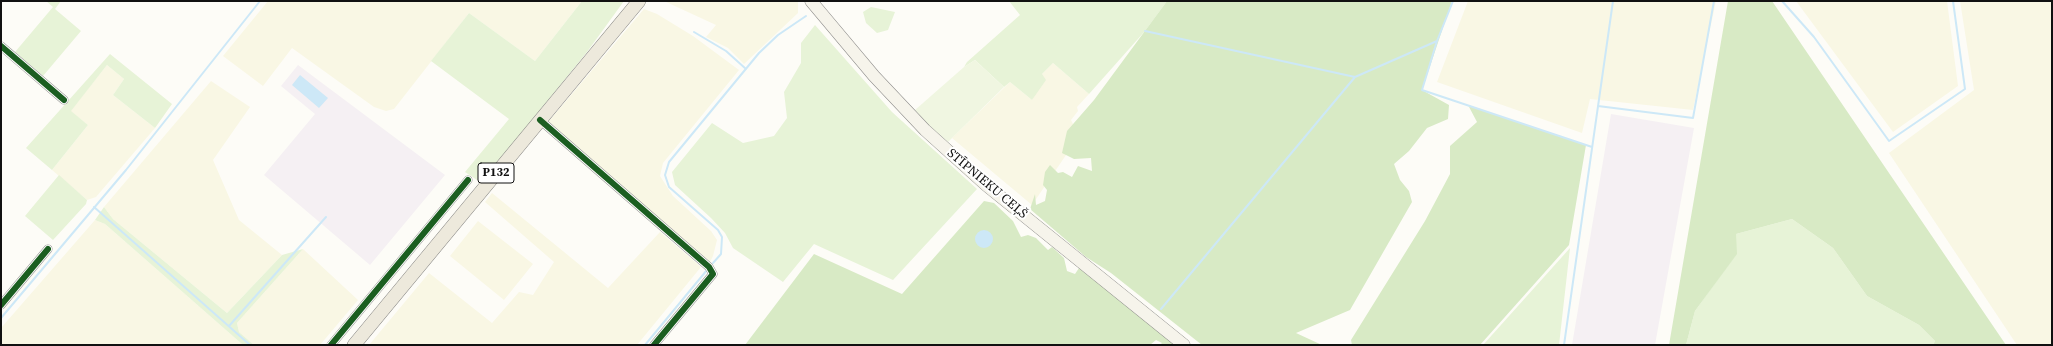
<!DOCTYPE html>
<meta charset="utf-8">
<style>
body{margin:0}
#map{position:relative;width:2053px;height:346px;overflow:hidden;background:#fdfcf7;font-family:"Source Serif 4",serif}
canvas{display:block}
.frame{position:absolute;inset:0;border:2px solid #111;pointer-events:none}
</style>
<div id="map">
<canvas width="2053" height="346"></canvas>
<div class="frame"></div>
</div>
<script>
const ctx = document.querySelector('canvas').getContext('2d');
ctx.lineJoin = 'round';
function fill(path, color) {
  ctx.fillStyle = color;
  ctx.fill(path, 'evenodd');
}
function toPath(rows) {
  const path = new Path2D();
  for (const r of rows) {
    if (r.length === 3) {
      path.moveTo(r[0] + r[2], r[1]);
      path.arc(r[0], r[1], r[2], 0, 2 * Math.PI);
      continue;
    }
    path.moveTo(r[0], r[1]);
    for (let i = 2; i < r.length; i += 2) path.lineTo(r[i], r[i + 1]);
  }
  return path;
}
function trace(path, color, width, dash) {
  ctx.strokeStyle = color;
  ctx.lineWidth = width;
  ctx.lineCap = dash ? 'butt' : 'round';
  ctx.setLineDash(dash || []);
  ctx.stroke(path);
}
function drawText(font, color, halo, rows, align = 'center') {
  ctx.font = font + ' "Source Serif 4",serif';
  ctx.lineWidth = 4;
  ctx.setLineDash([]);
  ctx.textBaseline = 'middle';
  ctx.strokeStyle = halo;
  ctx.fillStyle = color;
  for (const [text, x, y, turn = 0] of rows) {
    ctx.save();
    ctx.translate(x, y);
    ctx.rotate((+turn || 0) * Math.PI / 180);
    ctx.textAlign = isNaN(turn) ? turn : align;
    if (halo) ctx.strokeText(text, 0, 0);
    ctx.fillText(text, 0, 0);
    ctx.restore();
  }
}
fill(toPath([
 [298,65,445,175,370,265,264,175,315,114,281,86],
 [1611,114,1694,128,1655,345,1572,345]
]), '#f5f0f3');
fill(toPath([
 [268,1,582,1,535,61,469,13,394,109,386,111,374,107,292,48,263,86,223,56],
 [664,1,798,1,798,13,744,64,728,48,706,37,716,25],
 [1468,1,1716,1,1693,110,1590,99,1582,133,1437,82],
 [1796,1,1947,1,1958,86,1893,132],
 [1960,1,2052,1,2052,345,2017,345,1889,153,1974,90],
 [644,9,657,14,693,36,739,70,663,163,660,176,673,196,711,231,717,240,713,256,710,262,552,127,549,121],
 [1053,63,1089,94,1077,107,1078,111,1071,120,1079,136,1032,205,952,138,1010,82,1032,100,1042,74],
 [107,65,124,79,113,95,155,128,96,197,87,200,52,170,88,125,70,111],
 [211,81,250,107,213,160,239,220,282,255,227,313,113,219,104,207],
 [492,193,608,288,660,232,701,267,637,345,369,345,429,273,492,323,519,292,533,295,554,262,485,202],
 [95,220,105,224,243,345,1,345,1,328],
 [478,221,533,264,504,300,450,256],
 [303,249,358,300,320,345,254,345,239,332,237,323]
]), '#f9f7e4');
fill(toPath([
 [46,1,61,1,55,9,81,31,43,76,15,52,53,7],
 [582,1,624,1,587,52,485,178,477,180,465,172,509,119,431,61,469,13,535,61],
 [1009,1,1167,1,1145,31,1089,94,1053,63,1042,74,1046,80,1032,100,1010,82,1004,87,975,60,964,67,967,62,1020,15],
 [871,7,895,12,888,30,877,33,866,23,863,12],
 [815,25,892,112,977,189,893,280,814,244,783,282,733,248,725,233,711,218,675,185,672,172,712,123,743,143,774,136,787,118,784,92,801,63,801,43],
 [110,54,172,104,155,128,113,95,124,79,107,65,71,111,88,125,52,170,26,148],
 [59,175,87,200,86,204,53,240,25,216],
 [104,207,113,219,227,313,282,255,303,249,237,323,239,332,254,345,243,345,105,224,95,220],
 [1792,219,1833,248,1867,296,1919,325,1935,341,1933,345,1686,345,1695,311,1736,254,1736,234],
 [1570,248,1559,345,1483,345]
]), '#e7f3d7');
fill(toPath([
 [1167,1,1452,1,1422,90,1449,105,1448,119,1427,128,1409,151,1394,164,1400,180,1409,191,1412,202,1350,310,1296,333,1322,345,1202,345,1111,273,1086,257,1030,209,1035,194,1036,205,1045,201,1047,190,1043,185,1045,172,1050,165,1058,173,1063,172,1072,177,1078,166,1092,171,1091,158,1074,159,1062,153,1067,131,1094,100],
 [1728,1,1772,1,2006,345,1933,345,1935,341,1919,325,1867,296,1833,248,1792,219,1736,234,1737,254,1695,311,1686,345,1669,345],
 [1468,105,1586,145,1569,245,1480,345,1352,345,1351,340,1425,221,1450,174,1450,146,1477,122],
 [984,201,994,203,1013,221,1021,237,1028,235,1036,238,1048,250,1052,247,1064,258,1067,271,1075,274,1079,268,1180,345,1160,345,1162,343,1156,340,1150,345,745,345,814,254,902,294]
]), '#d8eac5');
fill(toPath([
 [975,60,1004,87,948,142,928,125,915,110,964,67]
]), '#f0f6e1');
fill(toPath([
 [300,75,328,98,319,108,292,85],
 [984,239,9]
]), '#cde8f7');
trace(toPath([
 [836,1,837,1],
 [1453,1,1437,41,1422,90,1592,147],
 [1782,1,1814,37,1889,141,1965,89,1953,1],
 [1145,31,1355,77],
 [694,32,726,51,746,69],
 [1598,106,1693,118,1714,1],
 [94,207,250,345],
 [713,263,721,254,722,237,718,230,669,187,665,175,669,162,759,53,778,35,806,16],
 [1161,309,1355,77,1437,41],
 [1,318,126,170,260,1],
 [229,326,326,217],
 [645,345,707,270],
 [1564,345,1613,1]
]), '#cde8f7', 2);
const minor = toPath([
 [1,46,64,100],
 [540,120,709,267,713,274,654,345],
 [1,305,48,249],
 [331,345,468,180]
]);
const secondary = toPath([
 [811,1,874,76,925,130,986,185,1184,345]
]);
const primary = toPath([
 [354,345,639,1]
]);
trace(minor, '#979795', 9);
trace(secondary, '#8e8d8b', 13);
trace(primary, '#858482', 14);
trace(minor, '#fffffe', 8);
trace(secondary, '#f6f4eb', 12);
trace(primary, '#ede9dc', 13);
trace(toPath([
 [1,46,64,100],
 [540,120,709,267,713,274,654,345],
 [1,305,48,249],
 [331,345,468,180]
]), '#1b5e20', 6);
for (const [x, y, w] of [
 [496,173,36]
]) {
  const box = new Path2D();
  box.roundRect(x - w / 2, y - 10, w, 20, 3);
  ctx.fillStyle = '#fff';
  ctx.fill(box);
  trace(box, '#111', 1);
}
drawText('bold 12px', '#111', null, [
 ["P132",496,173]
]);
drawText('13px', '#111', '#fff', [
 ["STĪPNIEKU CEĻŠ",987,184,40]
]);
</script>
